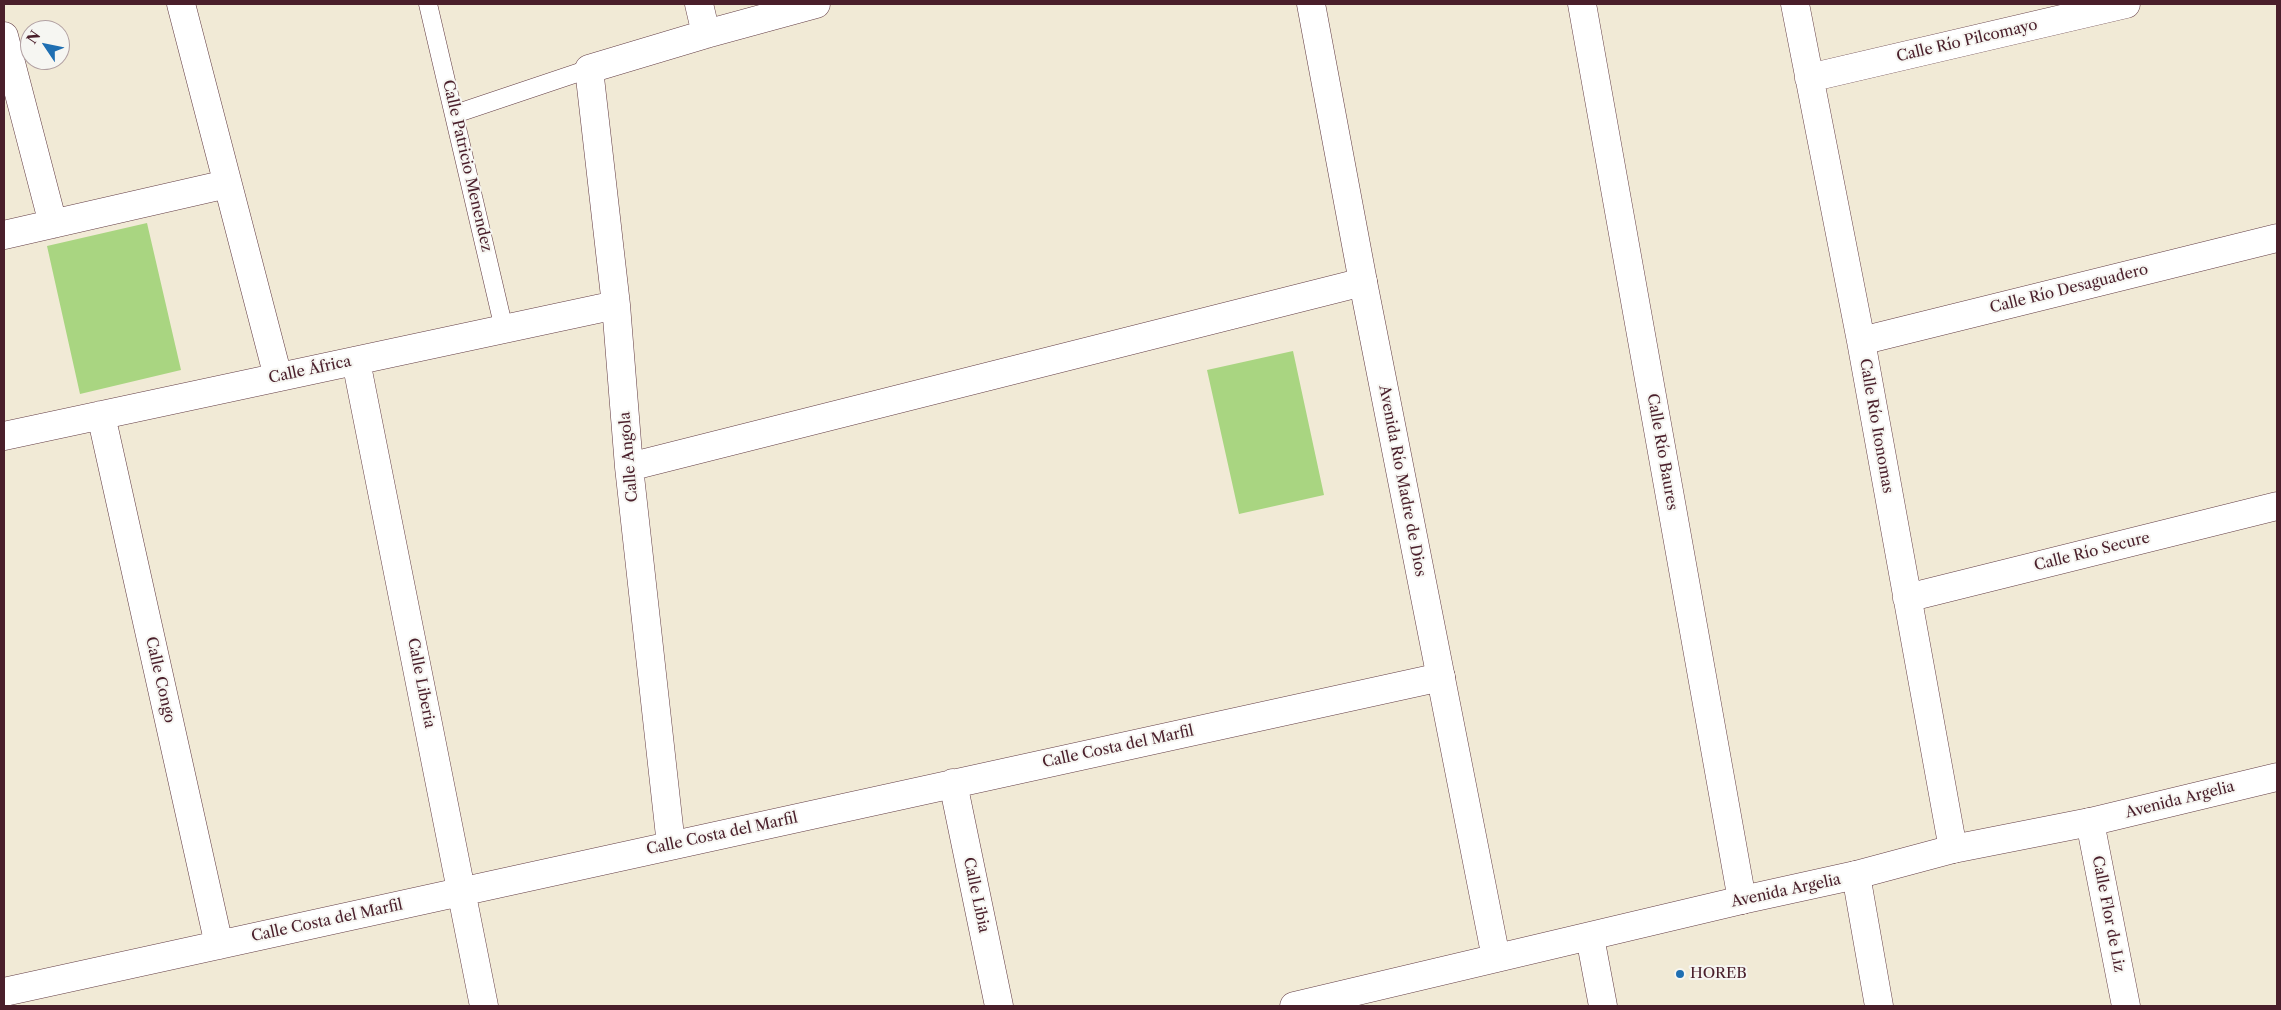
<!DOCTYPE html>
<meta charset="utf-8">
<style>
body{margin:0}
#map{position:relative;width:2281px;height:1010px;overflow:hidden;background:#f1ead6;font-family:"Libre Caslon Text",serif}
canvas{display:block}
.frame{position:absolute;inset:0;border:5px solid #4a1f2b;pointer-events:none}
.north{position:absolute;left:20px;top:20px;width:50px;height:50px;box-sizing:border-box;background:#f6f6f2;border:1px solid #b1a0a2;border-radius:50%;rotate:304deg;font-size:14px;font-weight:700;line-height:20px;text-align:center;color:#4a1f2b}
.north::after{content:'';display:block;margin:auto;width:18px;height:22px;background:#1f6fb2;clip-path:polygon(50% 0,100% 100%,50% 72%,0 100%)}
</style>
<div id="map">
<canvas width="2281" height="1010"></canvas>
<div class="frame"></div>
<div class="north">N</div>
</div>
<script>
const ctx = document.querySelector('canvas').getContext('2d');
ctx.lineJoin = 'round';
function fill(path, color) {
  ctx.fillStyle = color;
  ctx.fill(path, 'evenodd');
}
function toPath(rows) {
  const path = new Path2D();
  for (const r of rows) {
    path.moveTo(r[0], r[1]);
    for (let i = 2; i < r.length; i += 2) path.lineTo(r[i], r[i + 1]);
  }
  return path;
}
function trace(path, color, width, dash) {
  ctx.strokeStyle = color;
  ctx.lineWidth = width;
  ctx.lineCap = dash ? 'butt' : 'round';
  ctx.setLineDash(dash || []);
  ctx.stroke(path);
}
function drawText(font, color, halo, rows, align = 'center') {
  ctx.font = font + ' "Libre Caslon Text",serif';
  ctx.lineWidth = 4;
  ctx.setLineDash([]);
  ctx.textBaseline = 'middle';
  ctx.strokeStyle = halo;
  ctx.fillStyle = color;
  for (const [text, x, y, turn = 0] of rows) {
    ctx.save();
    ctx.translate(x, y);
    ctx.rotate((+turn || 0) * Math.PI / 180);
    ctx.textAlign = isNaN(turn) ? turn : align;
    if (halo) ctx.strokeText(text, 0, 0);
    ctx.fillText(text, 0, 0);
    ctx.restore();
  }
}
fill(toPath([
 [147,223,181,370,80,394,47,246],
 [1293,351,1324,495,1239,514,1207,370]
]), '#a9d581');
const service = toPath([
 [428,4,504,329],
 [455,114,589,69]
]);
const minor = toPath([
 [181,4,278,377],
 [699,4,706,34],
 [1582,4,1742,900],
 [1795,4,1861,341,1953,849],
 [4,36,53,224],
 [1809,78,2126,4],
 [4,235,227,184],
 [1861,341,2277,238],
 [356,361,484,1006],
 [101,415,219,945],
 [4,436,616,305],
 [629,467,1363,282],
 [1907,598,2277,506],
 [953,783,999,1006],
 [2090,822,2126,1006],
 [671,845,629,467,616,305,589,69,706,34,816,4],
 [1856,875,1879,1006],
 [1590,937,1603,1006],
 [4,992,1441,677]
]);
const tertiary = toPath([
 [1311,4,1363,282,1496,958],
 [1294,1006,1742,900,1856,875,1953,849,2090,822,2277,777]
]);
trace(service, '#633d45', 19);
trace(minor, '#633d45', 29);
trace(tertiary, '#633d45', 29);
trace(service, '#fff', 18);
trace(minor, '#fff', 28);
trace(tertiary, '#fff', 28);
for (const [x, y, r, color] of [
 [1680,974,5,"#1f6fb2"]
]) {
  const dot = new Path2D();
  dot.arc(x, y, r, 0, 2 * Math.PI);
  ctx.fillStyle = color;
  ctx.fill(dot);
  trace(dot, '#f6f6f2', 2);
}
drawText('15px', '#4a1f2b', '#f6f6f2', [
 ["Calle Río Pilcomayo",1967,41,-13],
 ["Calle Patricio Menendez",467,166,77],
 ["Calle Río Desaguadero",2069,289,-14],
 ["Calle África",310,370,-12],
 ["Calle Río Itonomas",1876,426,80],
 ["Calle Río Baures",1662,452,80],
 ["Calle Angola",629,457,-95],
 ["Avenida Río Madre de Dios",1402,481,79],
 ["Calle Río Secure",2092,552,-14],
 ["Calle Congo",160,680,77],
 ["Calle Liberia",421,683,79],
 ["Calle Costa del Marfil",1118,747,-12],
 ["Avenida Argelia",2180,800,-14],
 ["Calle Costa del Marfil",722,834,-12],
 ["Avenida Argelia",1786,891,-12],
 ["Calle Libia",976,895,78],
 ["Calle Flor de Liz",2108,914,79],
 ["Calle Costa del Marfil",327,921,-12]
]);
drawText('15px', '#4a1f2b', '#f6f6f2', [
 ["HOREB",1690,974]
], 'left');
</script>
